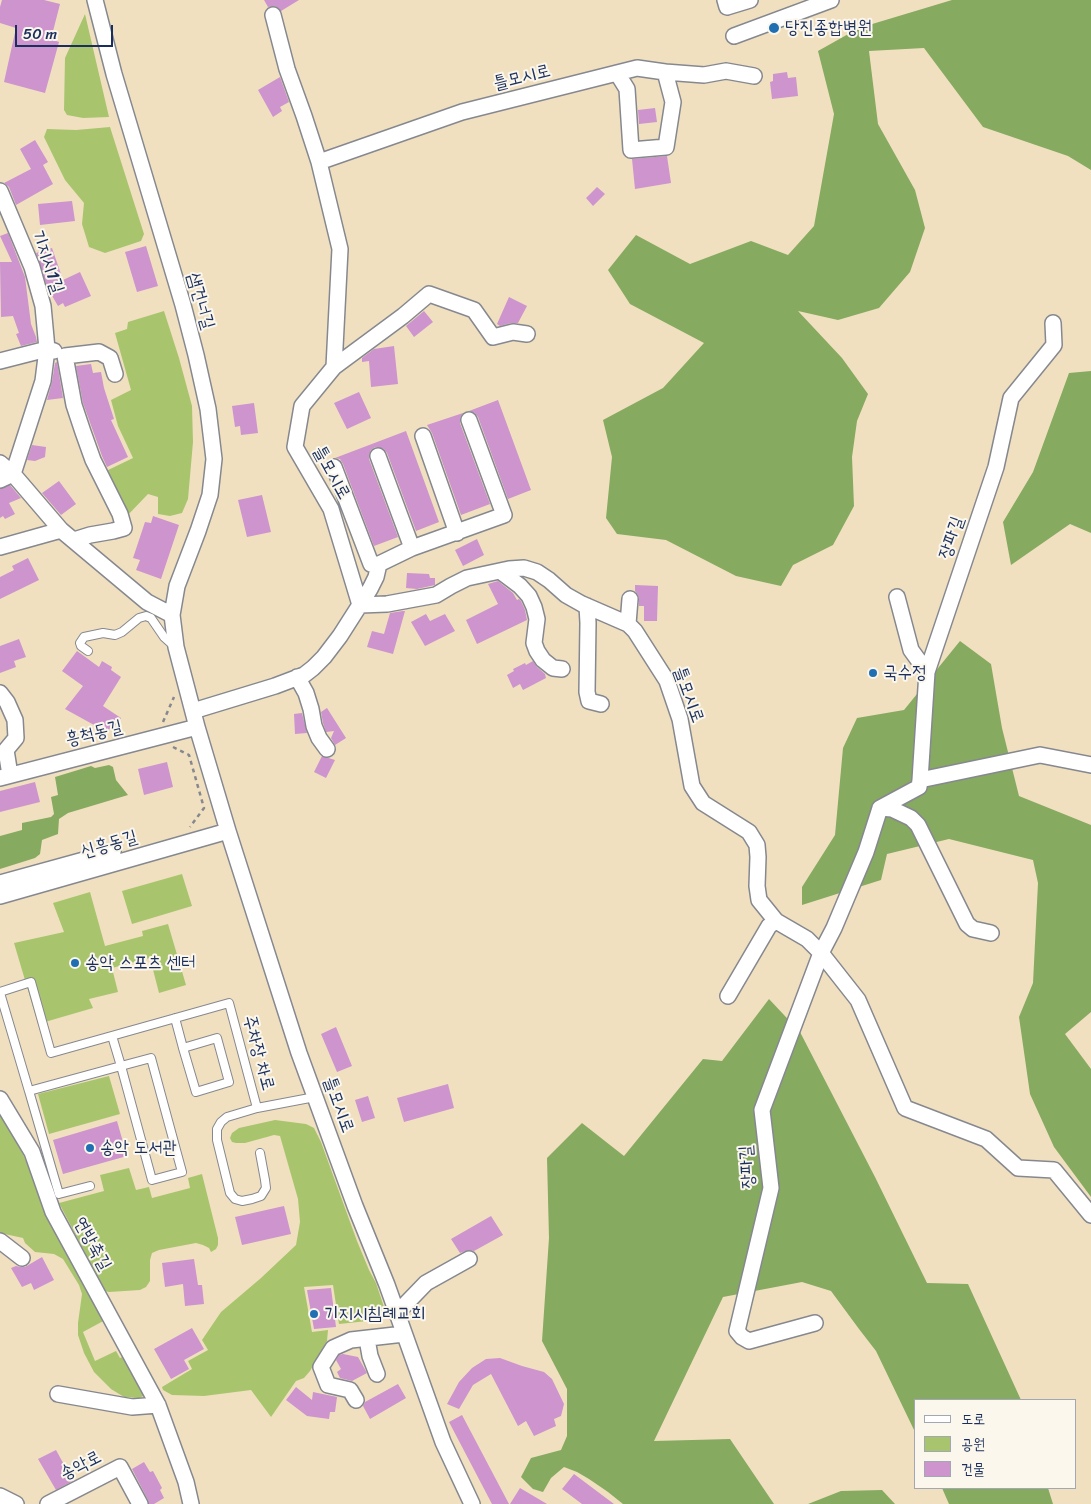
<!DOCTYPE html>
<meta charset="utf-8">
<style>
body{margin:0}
#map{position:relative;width:1091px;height:1504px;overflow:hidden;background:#f0e0c0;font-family:Sriracha,"Poor Story",sans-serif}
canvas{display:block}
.legend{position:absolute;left:914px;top:1399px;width:162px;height:90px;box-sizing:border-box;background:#fbf7ec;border:1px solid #a1a7b3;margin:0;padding:6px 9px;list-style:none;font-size:15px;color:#1b2f5e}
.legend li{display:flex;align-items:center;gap:10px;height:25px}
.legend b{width:25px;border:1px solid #a1a7b3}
.scale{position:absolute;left:15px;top:25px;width:98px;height:22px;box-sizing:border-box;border:2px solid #1b2f5e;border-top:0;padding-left:6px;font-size:15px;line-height:18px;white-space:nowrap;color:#1b2f5e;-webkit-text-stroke:4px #fbf7ec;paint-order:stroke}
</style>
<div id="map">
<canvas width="1091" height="1504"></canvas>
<ul class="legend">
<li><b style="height:6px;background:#fff"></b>도로</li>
<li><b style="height:14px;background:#a8c56d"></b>공원</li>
<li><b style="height:14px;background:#cd94ce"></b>건물</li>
</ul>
<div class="scale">50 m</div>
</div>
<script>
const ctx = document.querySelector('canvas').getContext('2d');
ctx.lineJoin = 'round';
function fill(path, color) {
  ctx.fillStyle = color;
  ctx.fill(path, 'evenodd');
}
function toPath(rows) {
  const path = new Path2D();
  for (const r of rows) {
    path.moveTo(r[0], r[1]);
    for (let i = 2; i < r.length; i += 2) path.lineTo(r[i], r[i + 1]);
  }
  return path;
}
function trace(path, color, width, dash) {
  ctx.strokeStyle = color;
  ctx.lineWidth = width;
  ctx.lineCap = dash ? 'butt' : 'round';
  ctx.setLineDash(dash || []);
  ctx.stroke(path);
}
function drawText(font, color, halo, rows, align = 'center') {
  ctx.font = font + ' Sriracha,"Poor Story",sans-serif';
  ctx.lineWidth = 4;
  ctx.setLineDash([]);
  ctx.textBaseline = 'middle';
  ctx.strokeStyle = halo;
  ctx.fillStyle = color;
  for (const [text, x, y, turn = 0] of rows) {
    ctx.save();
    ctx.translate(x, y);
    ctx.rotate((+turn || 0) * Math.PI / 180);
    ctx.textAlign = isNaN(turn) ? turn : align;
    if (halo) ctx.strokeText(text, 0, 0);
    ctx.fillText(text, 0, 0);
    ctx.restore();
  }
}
fill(toPath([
 [85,14,109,117,83,118,67,115,64,110,65,58],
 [110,127,144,234,141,241,105,253,89,247,82,224,84,203,65,180,44,137,47,129,76,130],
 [164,311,179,358,192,406,193,442,188,499,182,513,170,516,158,514,158,497,148,494,126,517,104,472,133,458,118,426,111,400,131,390,115,333,127,329,128,322],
 [182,874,192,906,132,924,122,891],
 [90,892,105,946,143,936,142,931,168,924,186,985,159,993,150,958,112,968,118,992,89,999,93,1008,38,1024,14,943,64,932,53,903],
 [109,1076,120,1114,49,1134,38,1094],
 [0,1112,21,1150,37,1185,107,1319,83,1332,95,1361,116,1351,120,1358,127,1355,148,1394,139,1398,124,1397,111,1389,94,1372,84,1353,78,1335,78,1323,82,1294,79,1285,63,1259,54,1254,35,1252,25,1243,23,1238,0,1233],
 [275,1120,306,1124,314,1128,321,1142,357,1241,369,1270,376,1283,386,1313,383,1317,377,1320,339,1324,333,1285,304,1287,312,1332,328,1330,327,1341,310,1371,304,1378,296,1381,271,1417,251,1390,204,1396,172,1395,163,1390,162,1387,192,1369,188,1361,208,1350,202,1340,221,1312,261,1278,296,1245,300,1222,298,1199,280,1136,274,1135,245,1143,236,1143,232,1142,230,1138,232,1133,239,1128],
 [129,1168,136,1190,149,1187,152,1198,190,1188,188,1178,202,1174,218,1238,218,1245,216,1249,211,1252,209,1248,203,1245,196,1243,159,1250,152,1253,150,1260,150,1281,146,1287,140,1290,109,1292,105,1291,59,1203,104,1191,100,1175]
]), '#a8c56d');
fill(toPath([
 [952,0,1091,0,1091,170,1068,156,983,127,924,48,869,51,878,124,915,190,925,228,910,272,879,308,838,320,798,311,842,358,868,394,857,421,852,457,854,506,833,545,793,565,781,586,736,576,666,540,617,534,606,518,612,457,603,420,663,388,704,343,630,304,608,270,636,235,690,264,751,241,788,255,814,226,834,114,818,51,859,28],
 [1091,371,1091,533,1070,524,1011,565,1003,522,1033,472,1069,373],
 [960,641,991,664,1002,728,1019,796,1091,825,1091,1012,1065,1034,1091,1069,1091,1197,1054,1147,1030,1094,1019,1017,1033,983,1038,883,1033,860,949,839,887,854,881,880,802,905,802,887,835,835,843,748,857,718,904,710],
 [109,765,113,767,116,780,128,795,68,813,59,819,58,834,42,840,40,854,35,858,0,869,0,836,22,830,22,823,51,817,54,814,51,797,58,795,55,777,91,766,95,768],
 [769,999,800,1032,875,1177,927,1283,968,1284,1021,1400,915,1400,915,1432,876,1351,859,1329,831,1291,802,1282,723,1297,654,1441,730,1439,774,1504,623,1504,608,1492,589,1479,577,1472,564,1467,551,1478,543,1492,533,1489,521,1477,531,1458,561,1450,567,1436,567,1389,542,1341,549,1238,547,1158,582,1123,624,1156,703,1059,722,1061],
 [942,1488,1048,1488,1053,1504,949,1504],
 [882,1490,895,1504,808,1504,841,1491]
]), '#86aa60');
fill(toPath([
 [2,0,44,0,60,4,51,39,59,42,45,93,4,82,16,28,0,23,0,7],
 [264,0,299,0,281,11,275,6,268,7],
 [787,72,788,78,796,77,798,96,772,99,770,82,773,81,773,74],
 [280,77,289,102,280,107,282,111,273,117,258,90],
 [655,108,657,122,639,124,638,110],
 [35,140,48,162,43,165,53,184,16,205,9,187,4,183,31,169,20,149],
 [667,156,671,183,635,189,632,159],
 [597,187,605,194,593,206,586,198],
 [72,201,75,221,40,225,38,204],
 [8,233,25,277,31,324,36,337,37,342,21,346,16,334,19,333,13,316,1,317,0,262,12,262,0,236],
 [146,246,158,286,137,292,125,252],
 [52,248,63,280,80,272,91,296,65,307,63,303,58,306,47,287,36,253],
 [509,297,527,306,518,323,511,323,500,326,497,324],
 [424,311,433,322,414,337,406,326],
 [394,346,398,384,371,387,369,361,362,362,362,358,374,349],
 [57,362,63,398,47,400,52,382,55,363],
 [91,364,93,373,101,372,104,388,114,419,111,420,128,457,107,467,102,456,83,403,76,366],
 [359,392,371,418,347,429,334,403],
 [498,400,531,490,508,499,478,417,475,413,469,411],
 [254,403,258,433,241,435,240,426,235,427,232,406],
 [463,413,460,418,460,423,490,504,461,515,432,433,427,425],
 [406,431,439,522,416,531,387,453,384,449,375,447,371,450,369,455,369,459,398,537,374,546,343,464,340,459,335,458],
 [32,445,46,447,45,457,35,461,27,460],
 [59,481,76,504,61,515,42,493],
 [10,485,21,498,9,503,15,514,5,519,3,516,0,518,0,489],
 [262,495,271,532,247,537,238,500],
 [153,516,179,525,161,579,136,570,140,560,133,558,145,522,151,523],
 [477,539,484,555,463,566,455,550],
 [28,558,39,580,0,599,0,577,14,570,12,566],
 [407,573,429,574,430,578,435,578,435,585,417,589,406,588],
 [498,581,513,593,517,600,519,599,521,601,525,610,527,620,477,644,466,620,498,604,488,584],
 [635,585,658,586,657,621,644,621,644,606,639,606,639,599,638,595,635,591],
 [403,611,405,611,393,654,367,647,372,631,384,634,390,613],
 [426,614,430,621,445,614,455,631,425,646,411,622],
 [19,639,26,657,14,661,16,667,0,673,0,646],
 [77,651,99,667,102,661,112,667,111,670,121,677,103,706,121,718,114,727,105,731,65,709,83,686,62,671],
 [533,661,537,667,545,674,546,678,523,690,520,684,513,688,507,675,514,671,513,669,525,663,526,665],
 [327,708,346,738,335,745,331,738,334,731,326,732,323,723,321,712],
 [302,713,307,733,295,734,294,714],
 [322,756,335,760,326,778,314,772],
 [167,762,173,787,144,795,138,769],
 [35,782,40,802,0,812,0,791],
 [336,1027,352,1066,337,1072,321,1034],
 [448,1084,454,1108,404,1122,397,1098],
 [368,1096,375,1118,362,1122,355,1100],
 [117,1121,127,1156,63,1174,53,1140],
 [284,1206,291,1234,242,1245,235,1217],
 [491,1216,503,1235,474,1251,469,1250,460,1253,451,1239],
 [42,1257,54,1280,34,1290,31,1283,22,1287,11,1268,16,1266,20,1267,25,1267],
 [194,1259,198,1285,202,1285,204,1304,185,1306,183,1284,165,1287,162,1263],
 [331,1288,336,1327,314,1329,307,1290],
 [192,1328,204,1349,184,1360,189,1369,171,1379,154,1349],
 [343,1354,358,1357,367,1373,352,1381,340,1378,337,1372,341,1369,336,1360,339,1355],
 [500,1358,522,1366,544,1372,552,1379,564,1404,561,1416,554,1419,556,1426,534,1436,526,1421,518,1426,491,1374,473,1385,459,1409,447,1404,459,1382,472,1368,486,1359],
 [398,1384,406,1398,370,1419,363,1406,365,1402],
 [296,1387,312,1400,313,1392,337,1397,335,1412,330,1412,329,1419,307,1416,286,1400],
 [462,1415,509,1504,492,1504,449,1422],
 [56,1450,73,1481,56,1490,38,1459],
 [144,1462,150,1472,153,1471,162,1488,160,1490,164,1498,154,1504,149,1504,148,1500,132,1469],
 [574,1474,614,1504,582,1504,562,1489],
 [520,1488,547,1504,510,1504]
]), '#cd94ce');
const lane = toPath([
 [88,651,81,646,80,643,84,637,103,633,115,635,122,632,139,618,146,616,151,618,164,637,174,646],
 [0,992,31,982,51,1053,229,1003,257,1108,315,1097],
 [0,993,29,1091,121,1066,151,1058,182,1172,152,1180,121,1066,112,1036],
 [175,1018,183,1048,196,1092,229,1082,217,1038,183,1048],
 [29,1091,59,1194,90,1186],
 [257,1108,227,1117,221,1122,217,1129,217,1140,230,1193,235,1199,242,1201,252,1199,261,1196,266,1188,265,1180,260,1153]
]);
const street = toPath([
 [95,0,114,74,183,305,196,355,208,409,214,459,210,495,198,531,177,586,172,615,176,647,197,727,228,831,299,1053,355,1206,387,1285,443,1442,472,1504],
 [725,0,727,7,750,0],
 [273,15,287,69,304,116,319,162],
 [734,36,831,0],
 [665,72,704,75,726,71,754,76],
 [617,73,627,89,631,150,666,147,673,102,665,72,637,68,462,112,319,162,340,249,334,367,302,406,295,447,331,509,360,605,387,604,436,595,451,586,467,578,509,569,524,568,537,572,549,580,566,595,582,604,628,624,635,631,667,681,680,719,692,786,703,803,749,832,757,845,758,857,757,886,759,900,776,921,807,939,821,953,858,1000,905,1108,986,1139,1018,1168,1054,1170,1091,1215],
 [0,191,32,267,43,306,47,349,43,381,13,474,0,480],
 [0,361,47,349,54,351],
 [334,367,403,316,429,294,474,310,493,337,513,332,527,334],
 [423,436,457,533],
 [378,456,412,548],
 [0,463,13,474,61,530,147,602,172,615],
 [74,540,90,535,113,531,124,528,120,514,93,460,83,432,74,405,65,356,99,352,110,358,115,374],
 [0,547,61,530],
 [379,564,412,548,504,515,469,420],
 [500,571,520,586,529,596,534,607,537,619,534,643,537,651,543,660,553,668,562,669],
 [897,597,911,650,927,672],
 [587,606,588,623,587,692,589,701,601,704],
 [628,624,630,599],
 [297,677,306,693,311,709,314,726,319,738,327,749],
 [0,693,7,702,15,720,16,738,6,750,10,775],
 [193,711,275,686,304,675,313,668,324,657,340,636,370,589,376,577,379,564,371,564,334,467],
 [0,778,197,727],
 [920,780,927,672,996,467,1011,398,1054,345,1053,323],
 [880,808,892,809,911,818,918,825,967,924,973,929,991,933],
 [0,883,113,852],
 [0,896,228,831],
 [728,996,769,926,776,921],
 [0,1099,32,1152,53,1212,158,1405,186,1482,191,1504],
 [0,1241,22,1258],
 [397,1313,426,1283,469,1259],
 [815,1323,749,1341,742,1337,737,1331,771,1188,762,1110,821,953,834,928,866,852,880,808,919,787,920,780,1040,755,1091,765],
 [367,1339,370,1356,377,1374],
 [58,1394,132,1407,158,1405],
 [356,1400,350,1390,328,1385,321,1367,333,1348,351,1340,404,1334],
 [0,1496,16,1504],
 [48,1504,120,1467,140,1504]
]);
trace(lane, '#86888f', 10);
trace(street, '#86888f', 18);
trace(toPath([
 [163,722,174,697],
 [173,747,189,755,204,808,190,827]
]), '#86888f', 2.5, [4, 4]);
trace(lane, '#fff', 8);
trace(street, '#fff', 15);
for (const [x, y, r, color] of [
 [774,28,6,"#1f6fb2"],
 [873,673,5,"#1f6fb2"],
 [75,963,5,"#1f6fb2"],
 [90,1148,5,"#1f6fb2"],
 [314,1314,5,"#1f6fb2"]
]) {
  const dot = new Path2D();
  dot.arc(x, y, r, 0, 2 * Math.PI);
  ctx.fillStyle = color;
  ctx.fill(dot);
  trace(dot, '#fbf7ec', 2);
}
drawText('18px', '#1b2f5e', '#fbf7ec', [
 ["당진종합병원",785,28],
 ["국수정",883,673],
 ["송악 스포츠 센터",85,963],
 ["송악 도서관",100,1148],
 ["기지시침례교회",324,1314]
], 'left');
drawText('18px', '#1b2f5e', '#fbf7ec', [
 ["틀모시로",522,78,-14],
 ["기지시1길",47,262,71],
 ["샘건너길",200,301,74],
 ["틀모시로",331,473,61],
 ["장파길",952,538,-71],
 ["틀모시로",688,695,70],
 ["흥척동길",94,734,-14],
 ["신흥동길",109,845,-16],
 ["주차장 차로",258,1053,75],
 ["틀모시로",338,1105,70],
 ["장파길",748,1167,-94],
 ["연방축길",92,1244,61],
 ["송악로",81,1466,-27]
]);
</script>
